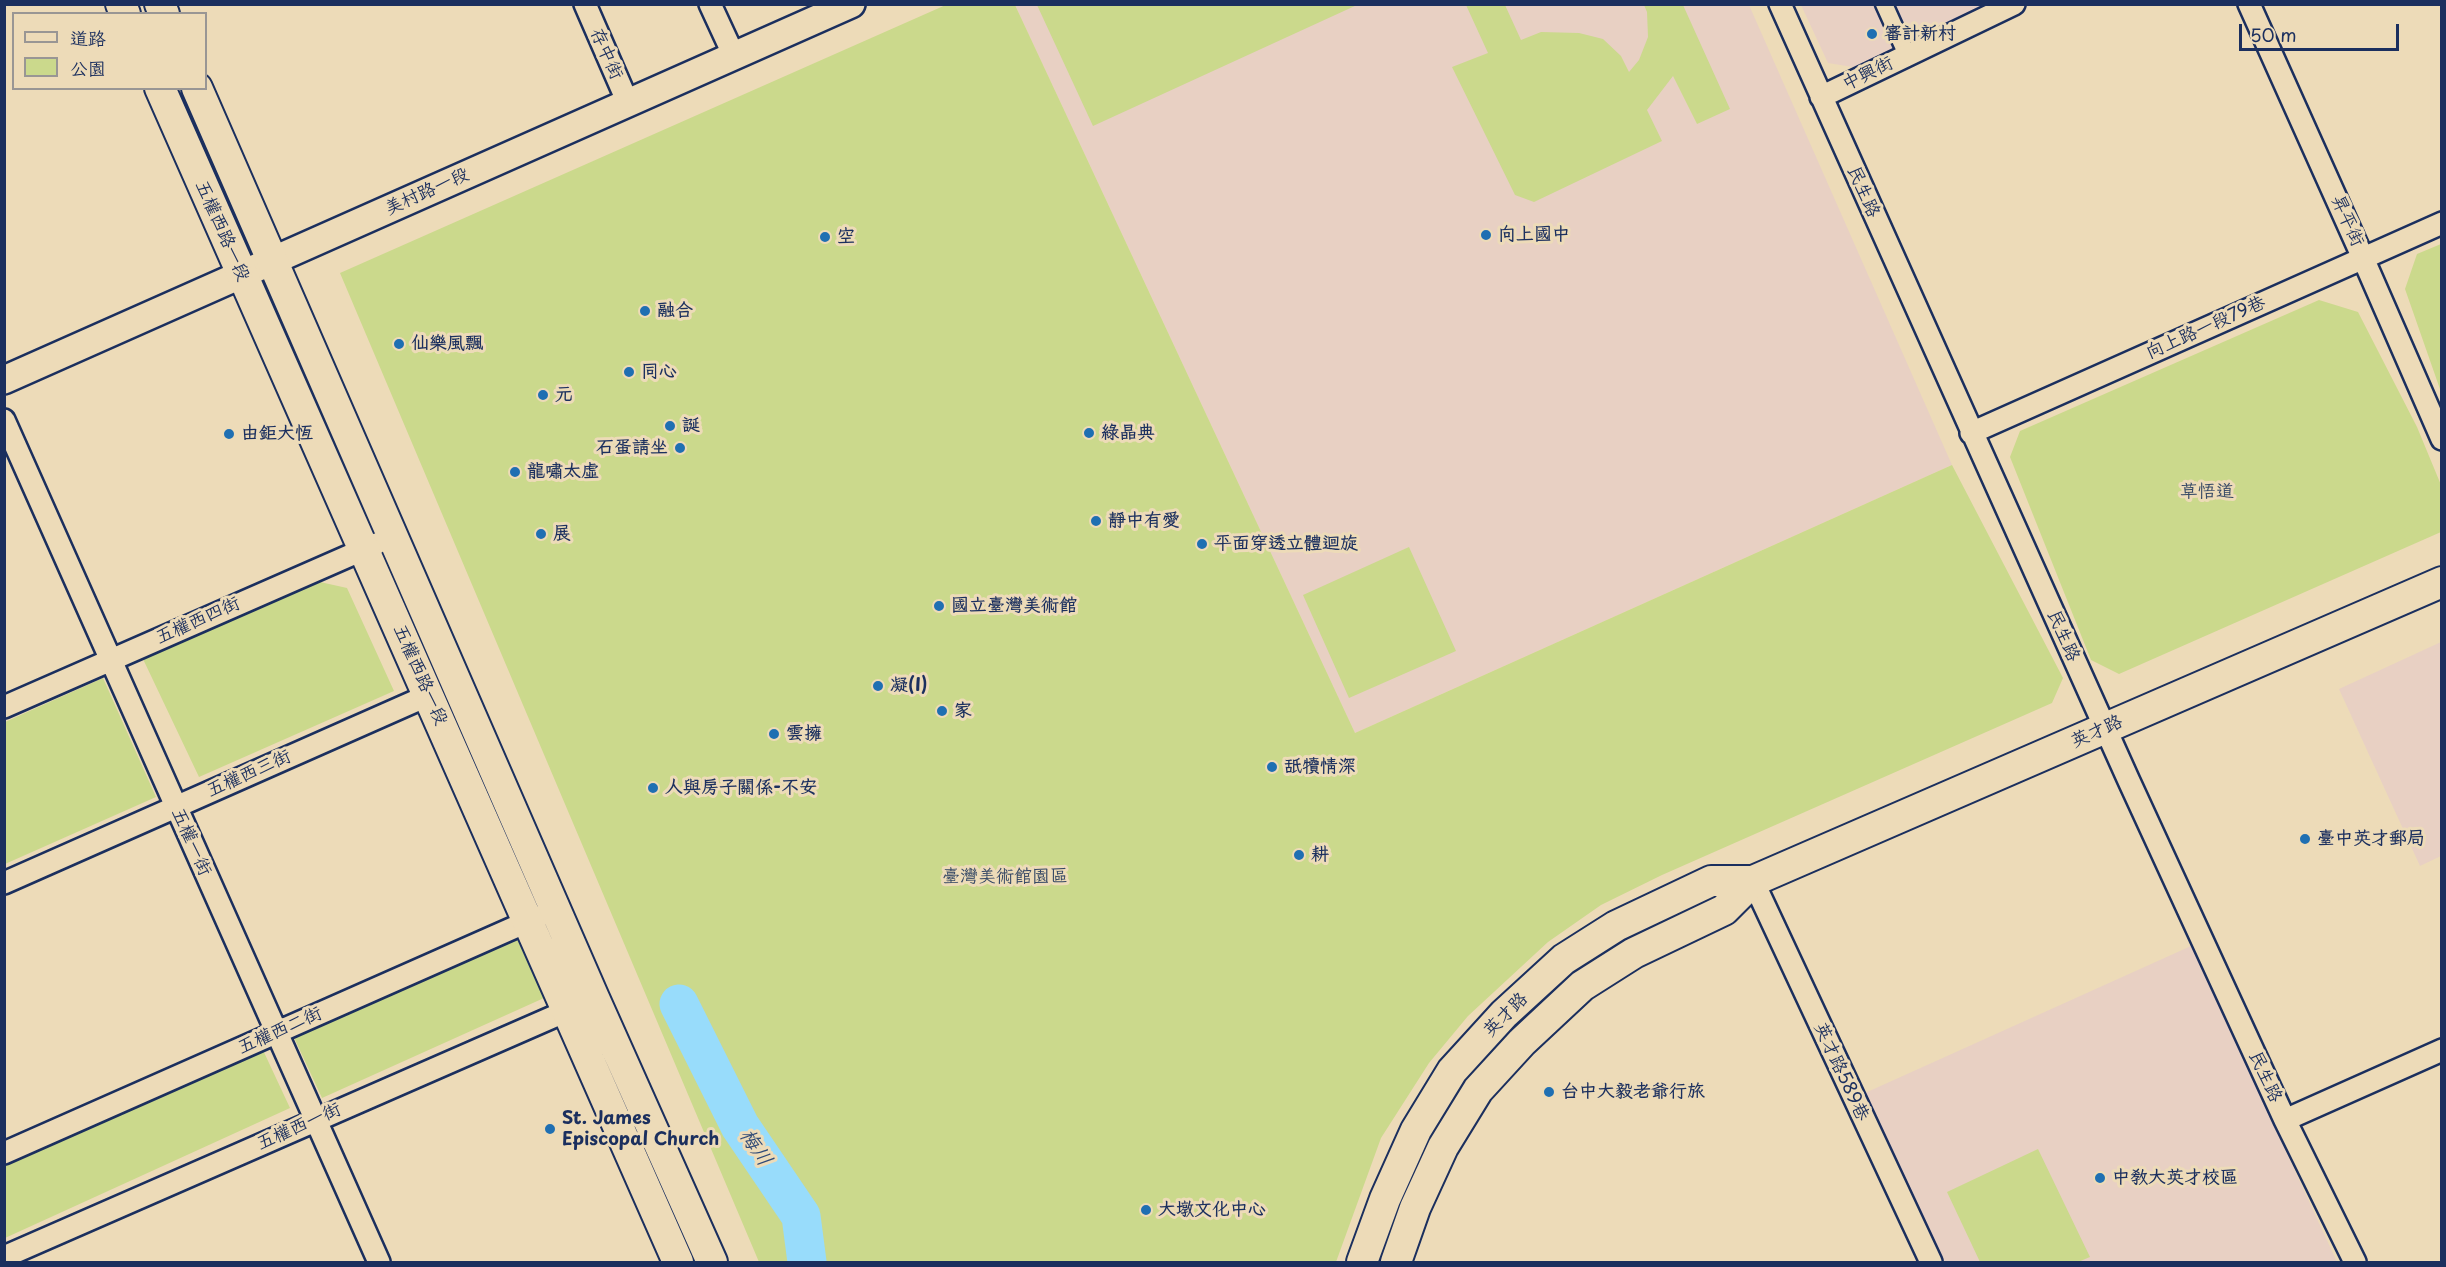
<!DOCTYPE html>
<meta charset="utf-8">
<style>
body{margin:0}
#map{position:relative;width:2446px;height:1267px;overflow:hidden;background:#eddbb8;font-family:"Playpen Sans","LXGW WenKai TC",sans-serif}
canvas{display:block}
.frame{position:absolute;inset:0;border:6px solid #1b2f5e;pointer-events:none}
.legend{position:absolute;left:12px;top:12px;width:195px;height:78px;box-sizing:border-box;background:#eddbb8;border:2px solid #999694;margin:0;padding:8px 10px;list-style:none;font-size:18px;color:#1b2f5e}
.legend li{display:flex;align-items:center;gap:12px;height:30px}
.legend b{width:30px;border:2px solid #999694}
.scale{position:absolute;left:2239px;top:24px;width:160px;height:27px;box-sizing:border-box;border:3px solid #1b2f5e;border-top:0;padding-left:8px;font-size:18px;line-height:21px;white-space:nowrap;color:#1b2f5e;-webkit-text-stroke:4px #eddbb8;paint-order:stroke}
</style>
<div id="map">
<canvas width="2446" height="1267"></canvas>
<div class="frame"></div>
<ul class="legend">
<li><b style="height:8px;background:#eddbb8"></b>道路</li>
<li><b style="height:16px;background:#cbd98c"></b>公園</li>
</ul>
<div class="scale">50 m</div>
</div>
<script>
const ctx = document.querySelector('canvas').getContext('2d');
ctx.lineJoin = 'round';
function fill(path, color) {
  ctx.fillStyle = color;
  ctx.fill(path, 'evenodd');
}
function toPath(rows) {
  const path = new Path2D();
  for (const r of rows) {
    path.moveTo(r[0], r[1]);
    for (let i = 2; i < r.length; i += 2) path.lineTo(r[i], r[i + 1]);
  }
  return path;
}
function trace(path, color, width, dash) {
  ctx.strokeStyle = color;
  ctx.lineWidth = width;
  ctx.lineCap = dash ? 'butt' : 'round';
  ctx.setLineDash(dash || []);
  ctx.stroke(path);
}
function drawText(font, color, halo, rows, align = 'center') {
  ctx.font = font + ' "Playpen Sans","LXGW WenKai TC",sans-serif';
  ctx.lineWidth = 6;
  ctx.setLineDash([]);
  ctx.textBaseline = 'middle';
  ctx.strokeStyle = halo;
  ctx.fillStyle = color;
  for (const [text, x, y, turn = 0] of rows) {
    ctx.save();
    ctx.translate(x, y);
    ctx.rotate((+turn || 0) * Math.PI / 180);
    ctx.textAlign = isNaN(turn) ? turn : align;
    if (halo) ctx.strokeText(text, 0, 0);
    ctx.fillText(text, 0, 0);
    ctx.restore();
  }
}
fill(toPath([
 [1015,5,1749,5,1952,465,1355,733],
 [1801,5,1989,5,1859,68,1828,63],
 [2441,642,2441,856,2420,866,2339,689],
 [2191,946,2337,1262,1940,1262,1865,1093]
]), '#e8d0c3');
fill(toPath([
 [948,4,1015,5,1355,733,1952,465,2063,678,2052,703,1662,875,1601,905,1548,942,1468,1016,1429,1063,1381,1138,1336,1262,759,1262,340,273],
 [1037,5,1357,5,1093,126],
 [1466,5,1505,5,1521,40,1541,32,1579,33,1603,39,1621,56,1629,72,1639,60,1648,37,1647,12,1644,5,1683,5,1730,109,1697,124,1673,76,1647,110,1662,141,1534,202,1515,195,1452,67,1488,53],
 [2441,244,2441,392,2405,289,2417,254],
 [2319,300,2358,312,2417,427,2441,485,2441,532,2119,674,2091,660,2010,457,2020,431],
 [1409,547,1456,651,1349,698,1303,595],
 [320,582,347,588,394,691,199,777,143,659],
 [103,678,156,797,5,864,5,722],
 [513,930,544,998,322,1098,291,1031],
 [262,1048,290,1108,5,1238,4,1165],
 [2038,1149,2090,1257,2078,1262,1980,1262,1947,1192]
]), '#cbd98c');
trace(toPath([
 [679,1004,740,1126,801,1216,807,1262]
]), '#98dcfb', 39);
const pedestrian = toPath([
 [1884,4,1907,55]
]);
const minor = toPath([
 [585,4,628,103],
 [710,4,734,56],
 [1780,4,2129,781,2285,1120,2355,1262],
 [2249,4,2363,258,2442,439],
 [1821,97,2014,4],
 [4,420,379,1262],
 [1971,433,2442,223],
 [4,707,376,544],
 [1753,881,1931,1262],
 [4,883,429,695],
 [2285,1120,2442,1050],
 [4,1153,538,917],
 [4,1257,578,1006]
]);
const tertiary = toPath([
 [4,380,851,4]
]);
const secondary = toPath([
 [121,4,125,14],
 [160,4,164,14],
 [160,88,678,1262],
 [197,88,594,998,712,1262],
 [1362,1262,1385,1199,1416,1130,1452,1071,1504,1014,1564,959,1616,926,1711,881,1753,881],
 [1396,1262,1415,1208,1443,1147,1478,1090,1522,1042,1582,986,1634,953,1724,910,1753,881,2442,582]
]);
trace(pedestrian, '#1b2f5e', 21);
trace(minor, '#1b2f5e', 26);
trace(tertiary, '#1b2f5e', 32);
trace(secondary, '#1b2f5e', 34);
trace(pedestrian, '#eddbb8', 16);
trace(minor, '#eddbb8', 21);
trace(tertiary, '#eddbb8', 27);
trace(secondary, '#eddbb8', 30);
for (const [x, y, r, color] of [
 [1872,34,6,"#1f6fb2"],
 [1486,235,6,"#1f6fb2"],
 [825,237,6,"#1f6fb2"],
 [645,311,6,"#1f6fb2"],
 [399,344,6,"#1f6fb2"],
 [629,372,6,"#1f6fb2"],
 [543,395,6,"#1f6fb2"],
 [670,426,6,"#1f6fb2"],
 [1089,433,6,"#1f6fb2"],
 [229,434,6,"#1f6fb2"],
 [680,448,6,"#1f6fb2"],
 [515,472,6,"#1f6fb2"],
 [1096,521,6,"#1f6fb2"],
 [541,534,6,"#1f6fb2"],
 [1202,544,6,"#1f6fb2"],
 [939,606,6,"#1f6fb2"],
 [878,686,6,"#1f6fb2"],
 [942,711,6,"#1f6fb2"],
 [774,734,6,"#1f6fb2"],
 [1272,767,6,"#1f6fb2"],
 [653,788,6,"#1f6fb2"],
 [2305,839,6,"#1f6fb2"],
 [1299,855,6,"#1f6fb2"],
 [1549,1092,6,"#1f6fb2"],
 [550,1129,6,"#1f6fb2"],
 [2100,1178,6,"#1f6fb2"],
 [1146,1210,6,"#1f6fb2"]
]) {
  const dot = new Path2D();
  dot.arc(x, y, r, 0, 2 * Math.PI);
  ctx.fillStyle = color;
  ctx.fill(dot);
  trace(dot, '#eddbb8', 2);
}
drawText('bold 18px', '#1b2f5e', '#eddbb8', [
 ["審計新村",1884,34],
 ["向上國中",1498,235],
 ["空",837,237],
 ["融合",657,311],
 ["仙樂風飄",411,344],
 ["同心",641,372],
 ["元",555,395],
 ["誕",682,426],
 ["綠晶典",1101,433],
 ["由鉅大恆",241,434],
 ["石蛋請坐",668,448,"right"],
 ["龍嘯太虛",527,472],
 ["靜中有愛",1108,521],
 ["展",553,534],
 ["平面穿透立體迴旋",1214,544],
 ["國立臺灣美術館",951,606],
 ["凝(I)",890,686],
 ["家",954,711],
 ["雲擁",786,734],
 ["舐犢情深",1284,767],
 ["人與房子關係-不安",665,788],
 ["臺中英才郵局",2317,839],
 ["耕",1311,855],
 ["台中大毅老爺行旅",1561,1092],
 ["St. James",562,1119],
 ["Episcopal Church",562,1140],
 ["中教大英才校區",2112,1178],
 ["大墩文化中心",1158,1210]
], 'left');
drawText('18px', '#1b2f5e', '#eddbb8', [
 ["存中街",606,54,66],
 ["中興街",1868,74,-26],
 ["美村路一段",427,192,-24],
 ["民生路",1863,192,66],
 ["昇平街",2347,221,66],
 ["五權西路一段",222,231,66],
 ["向上路一段79巷",2206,328,-24],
 ["五權西四街",198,621,-24],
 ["民生路",2063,636,66],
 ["五權西路一段",420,675,66],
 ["英才路",2097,732,-24],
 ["五權西三街",249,774,-24],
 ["五權一街",191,842,66],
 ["英才路",1506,1015,-45],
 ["五權西二街",280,1031,-24],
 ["英才路589巷",1841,1072,65],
 ["民生路",2265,1077,65],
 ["五權西一街",299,1127,-24]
]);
drawText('18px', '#354865', '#eddbb8', [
 ["草悟道",2207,492],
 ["臺灣美術館園區",1005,877]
]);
drawText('italic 20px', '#2e4976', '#eddbb8', [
 ["梅川",755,1148,56]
]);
</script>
